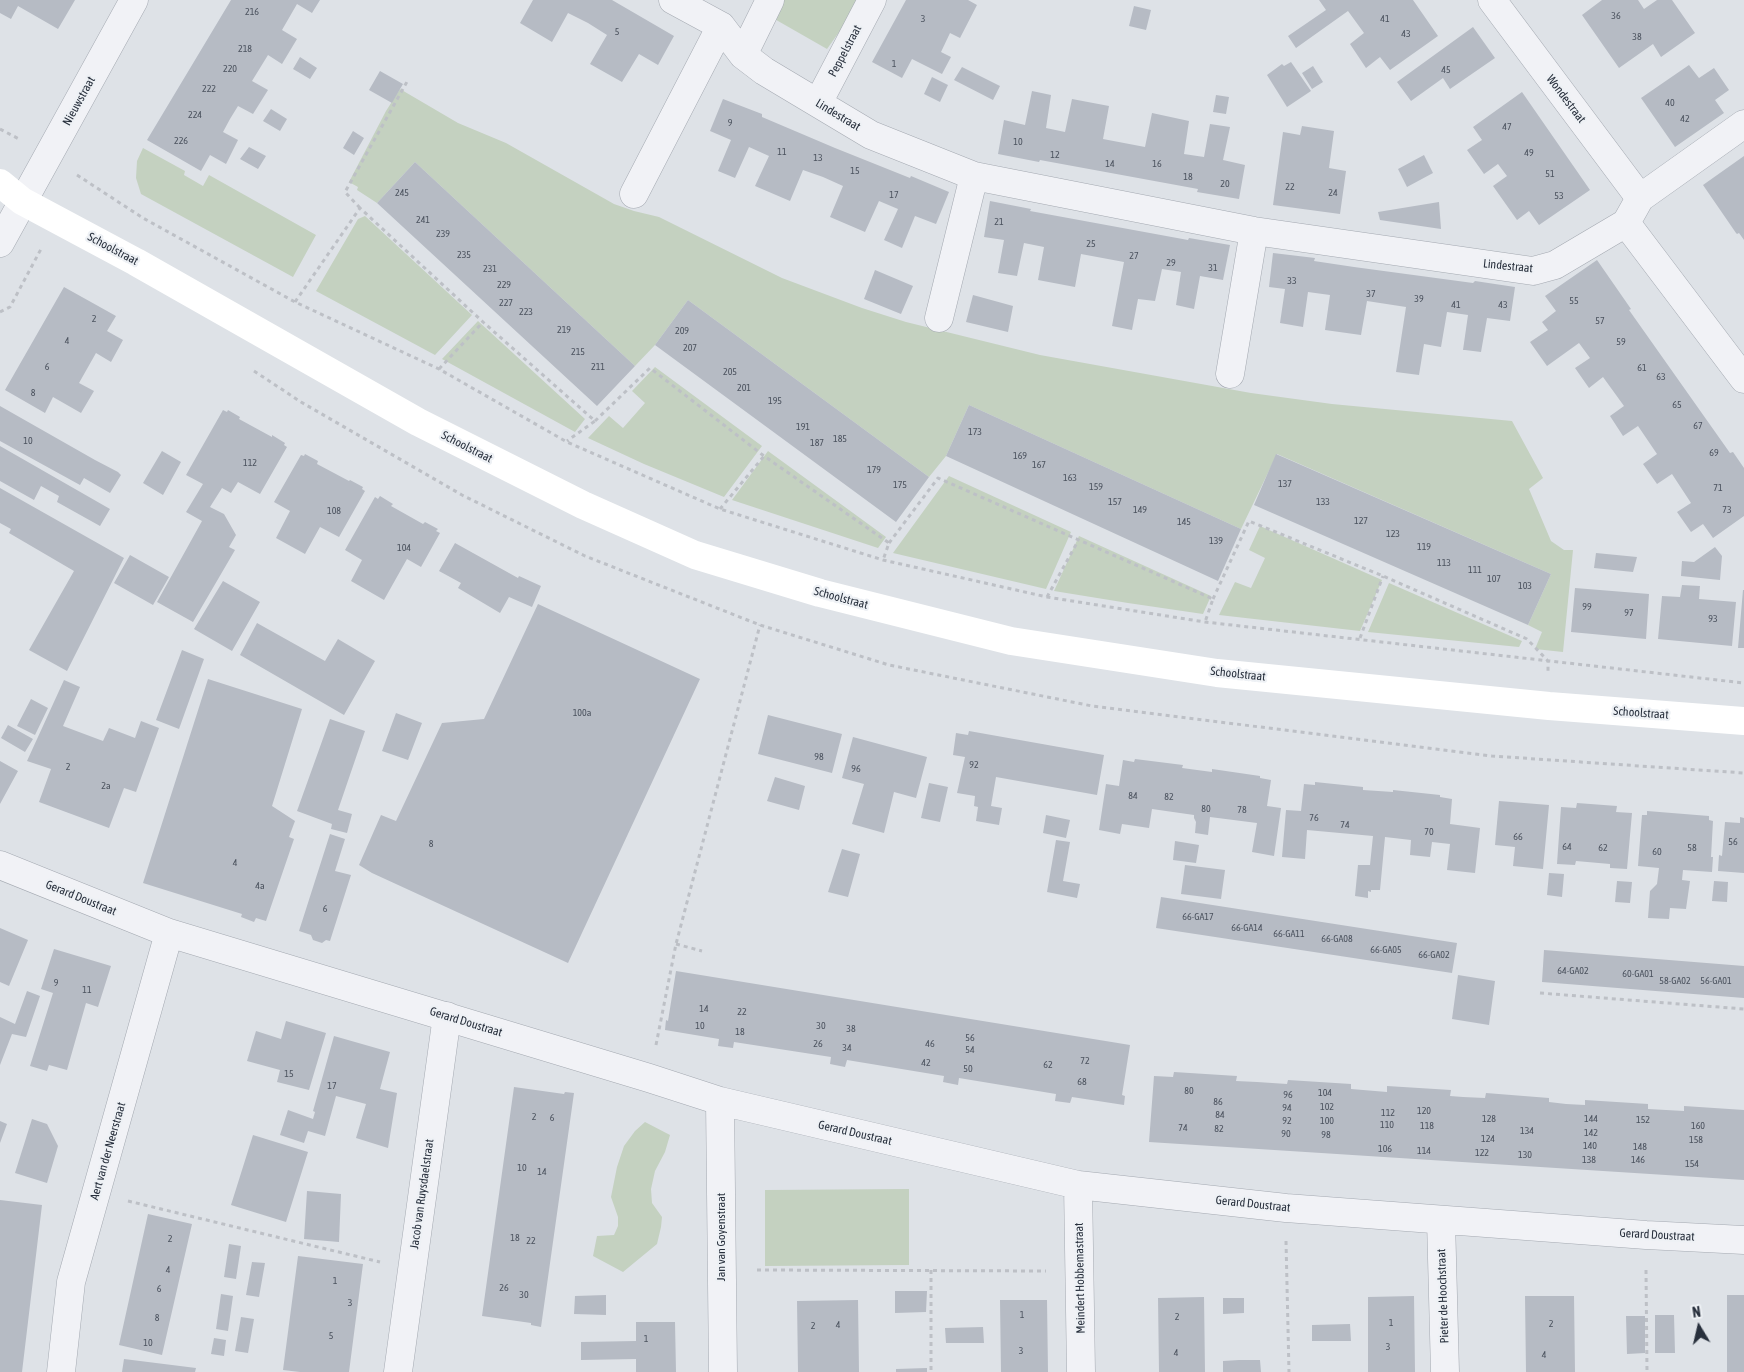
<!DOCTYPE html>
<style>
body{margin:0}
#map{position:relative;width:1744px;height:1372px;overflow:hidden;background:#dee2e7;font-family:"Asap Condensed",sans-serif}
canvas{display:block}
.north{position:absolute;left:1674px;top:1302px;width:50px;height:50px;-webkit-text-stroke:4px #eef1f5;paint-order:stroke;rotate:351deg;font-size:14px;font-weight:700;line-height:20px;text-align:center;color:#28303d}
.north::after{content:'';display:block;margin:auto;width:18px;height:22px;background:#28303d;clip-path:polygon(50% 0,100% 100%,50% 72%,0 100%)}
</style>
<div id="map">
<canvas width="1744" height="1372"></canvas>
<div class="north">N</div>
</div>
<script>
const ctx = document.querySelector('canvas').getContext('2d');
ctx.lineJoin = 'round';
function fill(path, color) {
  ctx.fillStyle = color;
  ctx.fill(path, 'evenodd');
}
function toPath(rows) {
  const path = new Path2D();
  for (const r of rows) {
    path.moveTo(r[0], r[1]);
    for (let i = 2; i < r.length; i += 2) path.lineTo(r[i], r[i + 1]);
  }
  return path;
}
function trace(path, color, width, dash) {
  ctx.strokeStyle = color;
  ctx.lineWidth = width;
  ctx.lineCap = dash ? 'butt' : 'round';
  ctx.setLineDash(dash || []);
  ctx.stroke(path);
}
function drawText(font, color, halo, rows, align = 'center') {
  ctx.font = font + ' "Asap Condensed",sans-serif';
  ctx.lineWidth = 4.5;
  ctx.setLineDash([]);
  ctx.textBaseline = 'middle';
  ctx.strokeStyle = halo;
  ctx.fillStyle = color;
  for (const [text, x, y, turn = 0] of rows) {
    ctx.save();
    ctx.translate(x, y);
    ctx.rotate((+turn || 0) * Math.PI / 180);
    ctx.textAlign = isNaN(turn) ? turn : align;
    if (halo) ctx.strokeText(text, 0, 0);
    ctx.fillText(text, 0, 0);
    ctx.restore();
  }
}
fill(toPath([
 [780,0,858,0,847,21,827,49,771,17],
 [400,89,458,123,506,143,614,204,634,211,659,217,782,278,862,308,906,322,1040,355,1251,393,1332,404,1512,421,1543,478,1529,489,1551,541,1564,550,1573,550,1563,652,1535,649,1542,632,1528,625,1551,574,1277,454,1241,529,969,405,946,456,929,477,688,300,655,345,635,366,415,162,377,203,357,190,358,187,349,182,386,111],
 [143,148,185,171,184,175,203,186,209,175,316,235,293,277,141,194,136,178,137,161],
 [365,216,472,315,435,355,316,291,358,219],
 [478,321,585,419,575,432,442,359],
 [655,367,762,446,724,497,644,464,588,438,609,416,623,428,645,403,632,391],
 [768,451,886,537,878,548,732,500],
 [949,476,1071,532,1046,589,893,553],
 [1260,526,1382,580,1360,631,1219,615,1235,582,1251,588,1265,558,1249,550],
 [1079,536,1211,596,1203,614,1128,603,1054,591],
 [1389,583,1522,641,1519,647,1368,632],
 [645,1122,670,1135,665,1152,655,1171,651,1189,652,1203,662,1217,661,1227,657,1244,623,1272,593,1256,597,1236,614,1235,618,1226,618,1217,611,1197,617,1167,624,1146,635,1131],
 [909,1189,909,1265,765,1266,765,1190]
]), '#c4d1c0');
fill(toPath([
 [0,0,75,0,58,29,18,6,11,19,0,13],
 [231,0,320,0,312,13,297,4,282,30,297,39,282,64,268,55,252,81,268,90,253,114,238,106,230,119,223,132,238,140,226,164,210,155,201,171,147,140],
 [533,0,612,0,674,36,658,65,639,54,622,82,590,64,607,35,588,23,568,13,552,42,520,23],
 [906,0,968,0,977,5,960,38,950,33,941,52,951,57,942,74,912,59,902,78,872,62],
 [1319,0,1413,0,1438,36,1390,70,1380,57,1366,68,1350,44,1364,33,1348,11,1296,48,1288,36,1326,10],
 [1602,0,1638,0,1644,9,1657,0,1672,0,1695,33,1661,57,1653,44,1619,68,1582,15],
 [1134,6,1151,10,1146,30,1129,26],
 [1473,27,1495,58,1450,89,1443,78,1411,101,1397,82],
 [300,57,317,68,310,79,293,69],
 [1291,62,1311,91,1287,107,1267,75,1282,64,1284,66],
 [1689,65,1699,78,1714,68,1729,90,1715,100,1724,113,1675,147,1641,98],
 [1313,66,1323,82,1312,89,1302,73],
 [962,67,1000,86,993,100,954,80],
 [380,71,403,84,392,103,369,90],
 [932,77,948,85,940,102,924,94],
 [1032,91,1051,95,1046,128,1065,132,1072,99,1109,106,1103,139,1145,147,1152,113,1189,121,1184,154,1204,157,1210,124,1230,127,1223,160,1245,165,1239,199,1197,192,1198,189,1040,160,1039,162,998,154,1004,120,1025,125],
 [1522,92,1590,190,1539,225,1529,211,1517,220,1493,186,1507,176,1498,164,1484,174,1467,150,1482,140,1473,127],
 [1216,95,1229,97,1226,114,1213,112],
 [723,99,762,114,762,117,835,148,910,178,911,176,949,192,936,224,915,216,902,248,884,240,898,209,879,201,865,232,830,217,843,186,823,177,803,170,790,201,755,186,769,156,749,147,735,178,718,171,731,140,710,131],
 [271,109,287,119,280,131,263,121],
 [1302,126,1334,131,1329,168,1346,171,1340,214,1273,205,1283,132,1300,135],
 [353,131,364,138,354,155,343,148],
 [249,147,266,156,258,169,240,159],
 [1424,155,1433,173,1407,187,1398,169],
 [1744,156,1744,240,1739,233,1737,234,1736,233,1703,185],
 [415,162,635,366,597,406,377,203],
 [990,201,1031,209,1030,211,1188,240,1189,238,1230,245,1223,280,1200,276,1194,309,1176,305,1181,272,1162,269,1155,301,1138,299,1132,330,1112,326,1124,262,1081,254,1075,287,1038,280,1044,247,1024,243,1017,276,998,273,1004,240,984,237],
 [1439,202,1441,229,1380,220,1378,212],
 [1273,253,1315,258,1314,261,1354,267,1473,283,1475,281,1515,287,1510,321,1487,318,1481,352,1465,350,1463,350,1468,315,1447,312,1441,347,1424,344,1419,375,1396,372,1406,307,1367,301,1361,335,1325,330,1330,295,1308,292,1303,327,1280,323,1285,289,1269,287],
 [1597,260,1631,309,1629,310,1730,453,1733,452,1744,468,1744,516,1713,538,1703,524,1691,532,1677,512,1691,503,1672,474,1657,484,1643,464,1657,454,1638,426,1623,436,1610,416,1624,406,1603,377,1589,388,1575,368,1590,358,1579,343,1547,366,1530,342,1548,330,1542,322,1556,311,1545,296],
 [875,270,913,286,901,314,864,299],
 [64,287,116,316,107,331,123,340,111,362,96,353,79,383,94,391,81,413,53,397,45,413,5,390],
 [973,295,1013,306,1008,332,966,322],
 [688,300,929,477,896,522,655,345],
 [969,405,1241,529,1218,581,946,456],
 [0,406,95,460,118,472,121,475,110,493,84,478,80,485,0,441],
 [223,410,227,412,228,410,240,417,239,419,272,437,272,435,285,443,284,445,287,447,260,494,238,482,231,493,222,488,210,507,224,514,236,535,229,547,235,550,193,622,157,602,202,521,186,512,203,484,186,475],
 [0,446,110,509,100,526,57,502,59,496,41,486,34,500,0,481],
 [162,451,181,462,163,495,143,483],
 [305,454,318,461,317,464,349,481,350,480,363,487,362,489,365,491,339,537,320,527,305,554,276,538,290,511,274,502,301,455,304,456],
 [1276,454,1551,574,1528,625,1254,505],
 [0,488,124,558,67,671,29,650,74,571,9,533,11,529,0,523],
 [380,496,393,504,391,506,423,524,425,522,438,529,436,531,440,533,421,567,407,559,384,600,351,581,362,560,345,550,375,497,378,499],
 [455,543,518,578,519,576,541,586,532,607,509,597,500,613,458,588,461,583,439,571],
 [1715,547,1722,556,1720,580,1681,576,1682,561,1694,562],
 [1596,553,1637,557,1633,572,1594,568],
 [130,555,169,577,153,605,114,583],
 [223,581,260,602,232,651,194,629],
 [1682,585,1700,586,1699,599,1736,602,1732,646,1658,639,1662,596,1680,597],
 [1575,588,1649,594,1646,639,1571,632],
 [1743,590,1744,590,1744,648,1738,648],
 [538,604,700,679,568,963,372,873,359,865,381,815,396,821,442,723,484,719],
 [257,623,325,661,338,639,375,661,344,715,240,655],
 [182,650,204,659,179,729,156,720],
 [208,679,302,709,272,806,295,821,289,837,294,839,266,921,256,918,254,922,241,917,242,914,143,883],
 [64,680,80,687,63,726,103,741,109,728,135,738,141,721,159,728,136,792,124,788,109,828,39,802,51,769,27,761],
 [31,699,48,708,35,735,17,726],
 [396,713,422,723,408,760,382,751],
 [768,715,842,734,832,773,758,754],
 [330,719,365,731,338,810,352,814,347,833,331,829,332,824,297,811],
 [8,725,33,739,25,752,1,738],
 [969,731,1104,755,1097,795,996,777,991,806,1002,808,999,825,976,821,978,807,974,806,975,796,957,793,965,757,953,755,956,733,968,735],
 [853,737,927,757,916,798,894,792,884,833,852,824,864,784,842,778],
 [1135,759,1183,765,1182,768,1212,772,1212,769,1260,776,1260,778,1271,780,1267,806,1281,808,1274,856,1252,852,1257,823,1210,817,1208,835,1195,833,1196,822,1194,818,1194,815,1152,809,1149,828,1122,824,1120,834,1099,830,1106,784,1119,786,1123,760,1134,762],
 [0,761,18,771,0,804],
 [775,777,805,786,799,810,767,801],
 [1315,782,1363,787,1363,790,1393,792,1393,790,1440,795,1440,797,1452,799,1450,824,1480,828,1475,873,1447,870,1450,844,1432,842,1430,857,1410,855,1411,840,1385,837,1380,890,1371,890,1371,892,1368,891,1368,898,1355,896,1358,865,1370,865,1373,836,1307,830,1305,859,1282,857,1286,810,1301,811,1304,784,1315,785],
 [929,783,948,787,940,822,921,818],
 [1499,801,1549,805,1543,869,1513,866,1515,847,1495,845],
 [1577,803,1617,806,1616,812,1632,813,1627,869,1610,868,1610,864,1576,861,1575,865,1557,864,1561,807,1576,808],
 [1647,811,1709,816,1709,820,1713,821,1711,857,1713,857,1712,872,1683,870,1682,880,1690,881,1686,909,1670,908,1669,919,1648,918,1650,891,1657,884,1659,868,1638,866,1642,815,1647,815],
 [1046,815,1070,820,1066,838,1043,833],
 [1740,817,1744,818,1744,873,1718,871,1719,855,1722,856,1725,822,1740,823],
 [330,834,345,839,335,871,351,875,330,941,326,940,322,943,313,940,311,935,299,931],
 [1056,840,1070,842,1063,881,1080,884,1077,898,1047,892],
 [1175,841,1199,845,1196,863,1173,860],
 [842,849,860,854,848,897,828,892],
 [1185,865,1225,870,1221,899,1181,894],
 [1549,873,1564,874,1562,897,1547,895],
 [1617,881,1632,882,1630,903,1615,902],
 [1714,881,1728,882,1727,902,1712,901],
 [1161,897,1457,943,1452,973,1156,928],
 [0,928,28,940,9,986,0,982],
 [54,949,111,966,98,1007,86,1003,67,1070,49,1065,47,1071,30,1066,53,993,41,989],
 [1544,950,1744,966,1744,998,1542,982],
 [676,971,1130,1045,1122,1095,1125,1096,1124,1105,1072,1097,1070,1103,1055,1101,1056,1094,959,1078,958,1085,943,1082,944,1076,847,1060,845,1067,830,1064,831,1057,734,1042,733,1048,718,1046,719,1039,665,1030,666,1020,668,1021],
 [1458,975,1495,981,1489,1025,1452,1019],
 [27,991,40,996,26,1037,12,1034,0,1065,0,1017,15,1024],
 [286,1021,326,1033,309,1090,277,1082,280,1070,247,1061,256,1031,281,1039],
 [334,1036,390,1052,380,1089,397,1093,388,1148,356,1138,366,1104,336,1096,325,1136,308,1131,304,1143,280,1135,288,1110,313,1119,315,1112,313,1111],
 [1174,1072,1237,1076,1236,1081,1257,1082,1287,1084,1288,1080,1351,1084,1351,1089,1387,1092,1387,1086,1451,1090,1450,1096,1463,1097,1485,1098,1486,1093,1549,1098,1549,1102,1566,1104,1585,1105,1585,1100,1648,1104,1648,1109,1684,1111,1684,1106,1744,1110,1744,1180,1149,1142,1154,1076,1173,1077],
 [514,1087,564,1094,565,1092,574,1093,541,1327,531,1325,531,1323,482,1316],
 [32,1119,47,1124,58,1146,47,1183,15,1173],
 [0,1121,7,1124,0,1143],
 [253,1135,308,1152,286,1222,231,1205],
 [307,1191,341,1194,339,1242,304,1239],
 [0,1200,42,1205,22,1372,0,1372],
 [148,1214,192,1224,162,1355,119,1345],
 [229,1244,241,1246,236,1279,224,1277],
 [298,1256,363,1264,349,1372,300,1372,283,1370],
 [252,1262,265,1263,259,1297,246,1295],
 [895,1291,927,1291,926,1312,895,1313],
 [221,1294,233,1296,228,1331,216,1329],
 [606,1295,606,1315,574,1314,575,1296],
 [1727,1295,1744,1295,1744,1372,1727,1372],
 [1414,1296,1415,1372,1368,1372,1368,1297],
 [1525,1296,1574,1296,1575,1372,1526,1372],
 [1204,1297,1205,1372,1159,1372,1158,1298],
 [1223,1298,1244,1298,1244,1313,1223,1314],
 [858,1300,859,1372,798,1372,797,1301],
 [1000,1300,1047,1300,1048,1372,1001,1372],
 [1655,1315,1674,1315,1675,1353,1655,1353],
 [1626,1316,1645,1316,1645,1353,1627,1354],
 [241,1317,254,1319,248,1353,235,1351],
 [636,1322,675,1322,676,1372,636,1372,636,1359,581,1360,581,1342,636,1341],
 [1350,1324,1351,1341,1312,1341,1312,1325],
 [983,1327,984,1343,946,1343,945,1328],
 [214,1338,226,1340,224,1356,211,1354],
 [124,1359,196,1368,195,1372,122,1372],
 [1239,1360,1260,1360,1261,1372,1223,1372,1223,1361],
 [927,1368,927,1372,896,1372,896,1369]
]), '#b6bbc4');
const street = toPath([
 [673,0,721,26,743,55,764,71,871,135,974,176,1254,231,1533,271,1555,265,1626,223,1640,198,1744,124],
 [1492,0,1640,198],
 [743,55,770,0],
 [818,103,872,0],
 [634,194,721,26],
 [1626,223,1744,379],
 [0,243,134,0],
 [939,318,974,176],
 [1230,374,1254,231],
 [0,865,169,933,649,1078,720,1101,1078,1185,1286,1208,1646,1235,1744,1240],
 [720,1101,723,1372],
 [1078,1185,1081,1372],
 [1441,1220,1445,1372],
 [61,1372,71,1282,169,933],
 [398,1372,447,1016]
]);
trace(street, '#a4a9b1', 29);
trace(toPath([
 [0,129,19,139],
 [77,175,143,218,295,302,439,369,567,442,720,509,883,560,1047,597,1205,622,1744,683],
 [360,208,345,192,408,80],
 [295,302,360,208,483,322,595,421,567,441],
 [0,312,10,307,41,249],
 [439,369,483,322],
 [254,371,301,402,462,495,585,556,760,625,889,665,1092,706,1492,756,1744,773],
 [595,421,650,368,764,456,889,543,883,560],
 [720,509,764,456],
 [889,543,938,478,1213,599,1205,622],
 [1047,597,1078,541],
 [1213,599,1249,521,1383,576,1527,639,1548,661,1548,672],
 [1360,638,1383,576],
 [676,944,702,951],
 [1540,993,1744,1009],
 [656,1045,676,944,760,625],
 [128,1201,380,1262],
 [1286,1241,1289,1372],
 [757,1270,1046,1271],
 [931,1270,931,1372],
 [1646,1270,1647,1372]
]), '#bdc0c6', 3, [4, 4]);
trace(street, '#f1f2f6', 28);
trace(toPath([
 [0,183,22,201,136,262,418,422,583,505,695,555,820,593,1011,641,1217,673,1549,706,1744,721]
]), '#fff', 28);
drawText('10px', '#4c535f', null, [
 ["216",252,12],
 ["36",1616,16],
 ["3",923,19],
 ["41",1385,19],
 ["5",617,32],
 ["43",1406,34],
 ["38",1637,37],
 ["218",245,49],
 ["1",894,64],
 ["220",230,69],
 ["45",1446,70],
 ["222",209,89],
 ["40",1670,103],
 ["224",195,115],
 ["42",1685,119],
 ["9",730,123],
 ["47",1507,127],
 ["226",181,141],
 ["10",1018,142],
 ["11",782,152],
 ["49",1529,153],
 ["12",1055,155],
 ["13",818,158],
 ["14",1110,164],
 ["16",1157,164],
 ["15",855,171],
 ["51",1550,174],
 ["18",1188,177],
 ["20",1225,184],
 ["22",1290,187],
 ["245",402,193],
 ["24",1333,193],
 ["17",894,195],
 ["53",1559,196],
 ["241",423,220],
 ["21",999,222],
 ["239",443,234],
 ["25",1091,244],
 ["235",464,255],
 ["27",1134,256],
 ["29",1171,263],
 ["31",1213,268],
 ["231",490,269],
 ["33",1292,281],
 ["229",504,285],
 ["37",1371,294],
 ["39",1419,299],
 ["55",1574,301],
 ["227",506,303],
 ["41",1456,305],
 ["43",1503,305],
 ["223",526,312],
 ["2",94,319],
 ["57",1600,321],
 ["219",564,330],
 ["209",682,331],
 ["4",67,341],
 ["59",1621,342],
 ["207",690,348],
 ["215",578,352],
 ["6",47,367],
 ["211",598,367],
 ["61",1642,368],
 ["205",730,372],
 ["63",1661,377],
 ["201",744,388],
 ["8",33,393],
 ["195",775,401],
 ["65",1677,405],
 ["67",1698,426],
 ["191",803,427],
 ["173",975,432],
 ["185",840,439],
 ["10",28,441],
 ["187",817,443],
 ["69",1714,453],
 ["169",1020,456],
 ["112",250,463],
 ["167",1039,465],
 ["179",874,470],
 ["163",1070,478],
 ["137",1285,484],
 ["175",900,485],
 ["159",1096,487],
 ["71",1718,488],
 ["157",1115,502],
 ["133",1323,502],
 ["149",1140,510],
 ["73",1727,510],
 ["108",334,511],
 ["127",1361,521],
 ["145",1184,522],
 ["123",1393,534],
 ["139",1216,541],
 ["119",1424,547],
 ["104",404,548],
 ["113",1444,563],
 ["111",1475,570],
 ["107",1494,579],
 ["103",1525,586],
 ["99",1587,607],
 ["97",1629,613],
 ["93",1713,619],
 ["100a",582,713],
 ["98",819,757],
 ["92",974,765],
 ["2",68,767],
 ["96",856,769],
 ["2a",106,786],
 ["84",1133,796],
 ["82",1169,797],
 ["80",1206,809],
 ["78",1242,810],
 ["76",1314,818],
 ["74",1345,825],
 ["70",1429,832],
 ["66",1518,837],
 ["56",1733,842],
 ["8",431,844],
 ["64",1567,847],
 ["62",1603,848],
 ["58",1692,848],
 ["60",1657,852],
 ["4",235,863],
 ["4a",260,886],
 ["6",325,909],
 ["66-GA17",1198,917],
 ["66-GA14",1247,928],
 ["66-GA11",1289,934],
 ["66-GA08",1337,939],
 ["66-GA05",1386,950],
 ["66-GA02",1434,955],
 ["64-GA02",1573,971],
 ["60-GA01",1638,974],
 ["58-GA02",1675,981],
 ["56-GA01",1716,981],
 ["9",56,983],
 ["11",87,990],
 ["14",704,1009],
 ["22",742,1012],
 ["10",700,1026],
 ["30",821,1026],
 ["38",851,1029],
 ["18",740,1032],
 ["56",970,1038],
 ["26",818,1044],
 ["46",930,1044],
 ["34",847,1048],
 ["54",970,1050],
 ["72",1085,1061],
 ["42",926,1063],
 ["62",1048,1065],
 ["50",968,1069],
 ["15",289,1074],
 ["68",1082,1082],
 ["17",332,1086],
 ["80",1189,1091],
 ["104",1325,1093],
 ["96",1288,1095],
 ["86",1218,1102],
 ["102",1327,1107],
 ["94",1287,1108],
 ["120",1424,1111],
 ["112",1388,1113],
 ["84",1220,1115],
 ["2",534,1117],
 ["6",552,1118],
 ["128",1489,1119],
 ["144",1591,1119],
 ["152",1643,1120],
 ["92",1287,1121],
 ["100",1327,1121],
 ["110",1387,1125],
 ["118",1427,1126],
 ["160",1698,1126],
 ["74",1183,1128],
 ["82",1219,1129],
 ["134",1527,1131],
 ["142",1591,1133],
 ["90",1286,1134],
 ["98",1326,1135],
 ["124",1488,1139],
 ["158",1696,1140],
 ["140",1590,1146],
 ["148",1640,1147],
 ["106",1385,1149],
 ["114",1424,1151],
 ["122",1482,1153],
 ["130",1525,1155],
 ["138",1589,1160],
 ["146",1638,1160],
 ["154",1692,1164],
 ["10",522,1168],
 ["14",542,1172],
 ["18",515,1238],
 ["2",170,1239],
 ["22",531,1241],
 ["4",168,1270],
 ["1",335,1281],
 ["26",504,1288],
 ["6",159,1289],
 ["30",524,1295],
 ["3",350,1303],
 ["1",1022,1315],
 ["2",1177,1317],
 ["8",157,1318],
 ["1",1391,1323],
 ["2",1551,1324],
 ["4",838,1325],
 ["2",813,1326],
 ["5",331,1336],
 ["1",646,1339],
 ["10",148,1343],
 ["3",1388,1347],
 ["3",1021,1351],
 ["4",1176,1353],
 ["4",1544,1355]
]);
drawText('12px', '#28303d', '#eef1f5', [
 ["Peppelstraat",845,51,-62],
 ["Wondestraat",1566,99,53],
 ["Nieuwstraat",79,101,-61],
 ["Lindestraat",838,115,31],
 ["Schoolstraat",113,249,28],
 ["Lindestraat",1508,266,6],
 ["Schoolstraat",467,447,27],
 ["Schoolstraat",841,598,15],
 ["Schoolstraat",1238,674,6],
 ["Schoolstraat",1641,713,4],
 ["Gerard Doustraat",81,898,22],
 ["Gerard Doustraat",466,1022,17],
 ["Gerard Doustraat",855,1133,13],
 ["Aert van der Neerstraat",108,1151,-74],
 ["Jacob van Ruysdaelstraat",422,1194,-82],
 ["Gerard Doustraat",1253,1204,6],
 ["Gerard Doustraat",1657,1235,3],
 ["Jan van Goyenstraat",721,1237,-90],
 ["Meindert Hobbemastraat",1080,1278,-91],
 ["Pieter de Hoochstraat",1443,1296,-92]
]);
</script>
